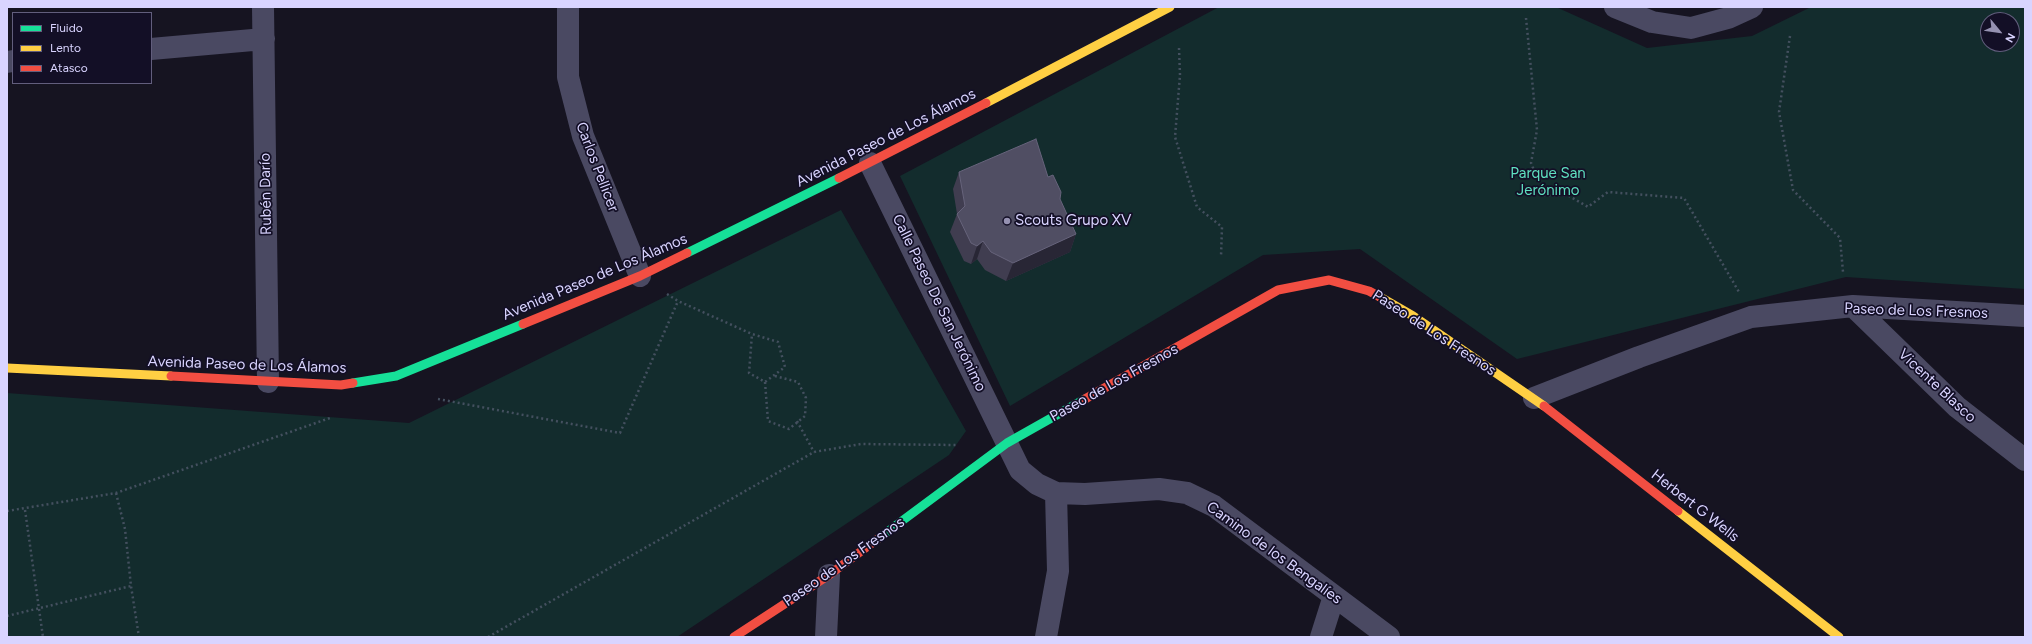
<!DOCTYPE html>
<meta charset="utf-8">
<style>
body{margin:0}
#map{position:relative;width:2032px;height:644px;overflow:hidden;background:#161421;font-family:Figtree,sans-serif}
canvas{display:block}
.frame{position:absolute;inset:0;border:8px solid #d9d4ff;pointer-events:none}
.legend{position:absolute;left:12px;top:12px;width:140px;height:72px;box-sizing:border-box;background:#130f26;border:1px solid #625e7d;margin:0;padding:5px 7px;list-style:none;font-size:12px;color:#d9d4ff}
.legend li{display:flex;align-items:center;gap:8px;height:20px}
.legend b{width:20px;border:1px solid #625e7d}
.north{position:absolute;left:1980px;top:12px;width:40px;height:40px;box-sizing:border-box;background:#130f26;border:1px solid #625e7d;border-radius:50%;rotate:119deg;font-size:11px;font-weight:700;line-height:16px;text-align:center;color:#d9d4ff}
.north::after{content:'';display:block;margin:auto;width:14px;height:18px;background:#9591b1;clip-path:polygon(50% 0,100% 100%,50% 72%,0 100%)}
</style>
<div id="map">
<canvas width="2032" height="644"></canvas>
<div class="frame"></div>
<ul class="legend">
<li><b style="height:5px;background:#16e098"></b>Fluido</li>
<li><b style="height:5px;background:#ffcf43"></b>Lento</li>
<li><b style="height:5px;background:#f24e42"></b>Atasco</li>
</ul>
<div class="north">N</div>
</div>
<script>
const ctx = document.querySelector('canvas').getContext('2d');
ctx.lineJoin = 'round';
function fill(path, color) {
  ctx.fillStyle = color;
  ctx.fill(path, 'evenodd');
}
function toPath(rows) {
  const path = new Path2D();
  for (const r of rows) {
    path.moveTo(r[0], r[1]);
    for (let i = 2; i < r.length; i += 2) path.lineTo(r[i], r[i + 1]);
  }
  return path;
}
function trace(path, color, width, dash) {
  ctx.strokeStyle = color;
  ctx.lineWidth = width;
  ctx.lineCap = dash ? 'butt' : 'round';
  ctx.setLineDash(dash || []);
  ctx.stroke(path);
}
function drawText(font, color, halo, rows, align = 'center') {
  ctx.font = font + ' Figtree,sans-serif';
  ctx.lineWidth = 3.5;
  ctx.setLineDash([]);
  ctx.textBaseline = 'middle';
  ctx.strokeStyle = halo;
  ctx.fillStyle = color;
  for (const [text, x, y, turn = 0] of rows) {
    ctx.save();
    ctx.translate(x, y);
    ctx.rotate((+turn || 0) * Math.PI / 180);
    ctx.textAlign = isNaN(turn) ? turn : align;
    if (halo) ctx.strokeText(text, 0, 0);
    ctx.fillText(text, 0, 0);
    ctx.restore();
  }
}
fill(toPath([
 [1219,7,1556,7,1647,48,1752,36,1811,7,2025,7,2025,289,1846,277,1517,359,1360,249,1263,255,1010,406,900,176],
 [1988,20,2012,20,2012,44,1988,44],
 [841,210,966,431,949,455,677,637,7,637,7,393,409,423]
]), '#132c2d');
trace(toPath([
 [1526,18,1537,130,1531,163,1544,195,1569,196,1588,207,1608,192,1684,198,1739,292],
 [1790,36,1779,112,1793,190,1840,238,1843,272],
 [1179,48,1180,75,1175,137,1197,207,1222,227,1221,257],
 [667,294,678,301,752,334,778,342,785,367,765,382,749,373,752,334],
 [765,382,768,421,789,429,805,416,806,398,798,382,775,376],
 [438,399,620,433,678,301],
 [797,421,814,452],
 [116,493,125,529,131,586,139,637],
 [25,510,43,637],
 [7,511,116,493,330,418],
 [7,616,131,586],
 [488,637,814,452,861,444,956,445]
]), '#44505f', 2.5, [2, 3]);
trace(toPath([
 [263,7,268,382],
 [568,7,568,77,583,136,640,276],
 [1615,7,1652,22,1691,28,1728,18,1752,7],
 [151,49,264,39],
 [7,62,13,61],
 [870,163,1020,470,1037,484,1056,493,1085,494,1159,489,1187,493,1214,506,1389,637],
 [1853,306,1957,407,2025,460],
 [1534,398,1639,357,1751,317,1853,306,2025,316],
 [826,637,829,575],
 [1046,637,1058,571,1056,493],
 [1321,637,1334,596]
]), '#4a4962', 22);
trace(toPath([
 [687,253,839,178],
 [353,383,396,376,523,324],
 [879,538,1007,443,1085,399]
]), '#16e098', 9);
trace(toPath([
 [986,103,1170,7],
 [1380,297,1413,316,1544,406],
 [7,368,171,376],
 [1678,511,1839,637]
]), '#ffcf43', 9);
trace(toPath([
 [839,178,986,103],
 [523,324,640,276,687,253],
 [171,376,341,385,353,383],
 [1085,399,1278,290,1329,280,1369,291,1380,297],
 [1544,406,1678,511],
 [734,637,829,575,879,538]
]), '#f24e42', 9);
fill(toPath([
 [959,172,1048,177,1076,234,1070,252,1006,281,985,270,977,259,971,264,964,261,950,232,957,214,953,189]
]), '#403d50');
fill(toPath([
 [1076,234,1070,252,1006,281,1013,263],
 [983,241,977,259,971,264,977,246]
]), '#282635');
const building = toPath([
 [1036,139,1048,177,1053,175,1061,192,1060,199,1076,234,1013,263,991,252,983,241,977,246,971,243,957,214,965,206,959,172,1036,139]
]);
fill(building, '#504e63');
trace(building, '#66637b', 1);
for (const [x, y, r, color] of [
 [1007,221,4,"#9591b1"]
]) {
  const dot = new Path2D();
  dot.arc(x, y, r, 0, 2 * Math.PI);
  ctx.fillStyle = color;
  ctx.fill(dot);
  trace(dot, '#130f26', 1.5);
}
drawText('15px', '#d9d4ff', '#130f26', [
 ["Avenida Paseo de Los Álamos",886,138,-27],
 ["Carlos Pellicer",597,167,69],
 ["Rubén Darío",266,194,-91],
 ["Avenida Paseo de Los Álamos",595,277,-23],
 ["Calle Paseo De San Jerónimo",939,303,64],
 ["Paseo de Los Fresnos",1916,311,2],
 ["Paseo de Los Fresnos",1434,333,33],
 ["Avenida Paseo de Los Álamos",247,365,2],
 ["Paseo de Los Fresnos",1114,383,-29],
 ["Vicente Blasco",1937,386,43],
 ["Herbert G Wells",1695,506,38],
 ["Camino de los Bengalíes",1274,553,36],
 ["Paseo de Los Fresnos",844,562,-35]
]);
drawText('15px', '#5fe0c0', '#130f26', [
 ["Parque San",1548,174],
 ["Jerónimo",1548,191]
]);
drawText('15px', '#d9d4ff', '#130f26', [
 ["Scouts Grupo XV",1015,221]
], 'left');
</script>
